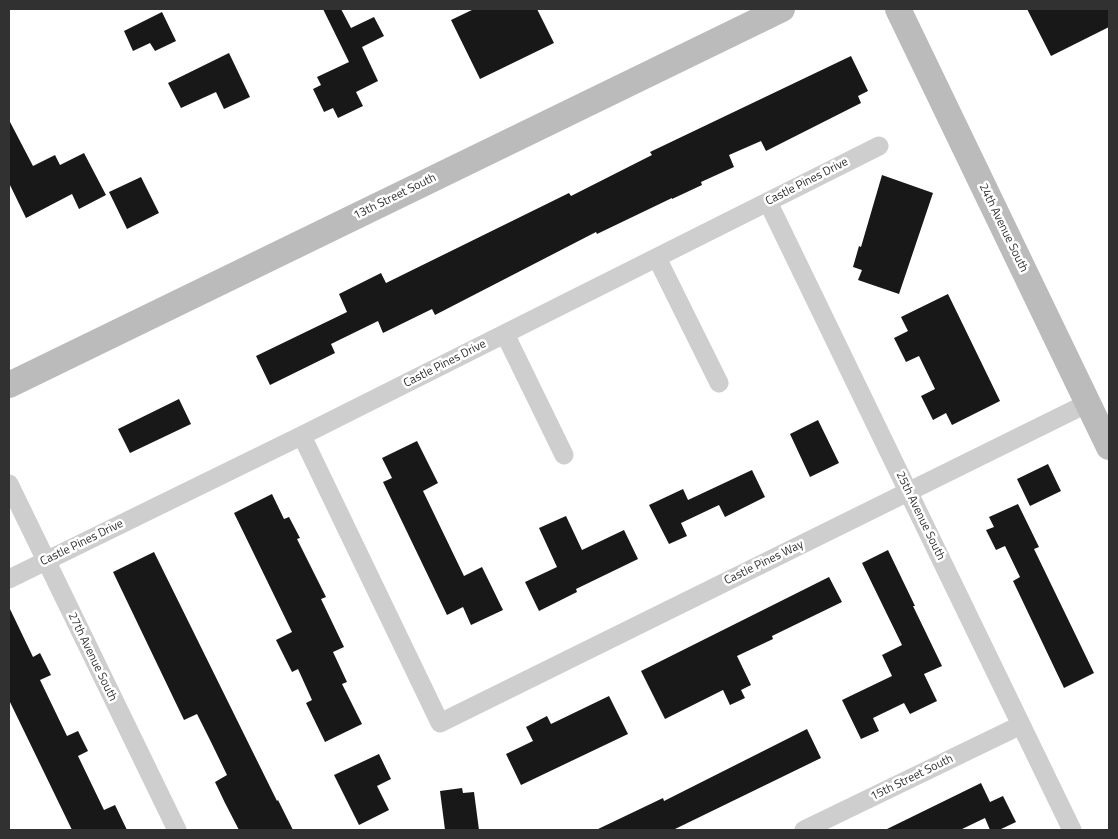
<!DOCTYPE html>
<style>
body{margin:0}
#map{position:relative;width:1118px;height:839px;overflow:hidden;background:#fff;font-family:"Titillium Web",sans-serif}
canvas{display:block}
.frame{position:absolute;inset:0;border:10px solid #313131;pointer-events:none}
</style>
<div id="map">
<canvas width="1118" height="839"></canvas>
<div class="frame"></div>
</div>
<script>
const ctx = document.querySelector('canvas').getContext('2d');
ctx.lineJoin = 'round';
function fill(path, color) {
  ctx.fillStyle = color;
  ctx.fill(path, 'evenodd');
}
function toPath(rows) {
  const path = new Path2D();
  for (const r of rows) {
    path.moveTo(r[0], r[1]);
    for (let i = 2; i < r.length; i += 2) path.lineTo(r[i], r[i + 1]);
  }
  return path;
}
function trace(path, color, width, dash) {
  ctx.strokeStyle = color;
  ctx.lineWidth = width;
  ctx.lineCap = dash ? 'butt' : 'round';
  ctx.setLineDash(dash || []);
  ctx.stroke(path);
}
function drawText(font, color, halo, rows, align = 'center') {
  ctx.font = font + ' "Titillium Web",sans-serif';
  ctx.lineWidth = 5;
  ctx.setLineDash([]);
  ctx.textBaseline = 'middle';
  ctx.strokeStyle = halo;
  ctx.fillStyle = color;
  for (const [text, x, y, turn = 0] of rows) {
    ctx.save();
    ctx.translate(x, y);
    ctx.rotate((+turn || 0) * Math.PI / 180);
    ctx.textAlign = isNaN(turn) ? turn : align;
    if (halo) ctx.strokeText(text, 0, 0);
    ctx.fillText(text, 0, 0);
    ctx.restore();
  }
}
fill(toPath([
 [323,9,341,9,351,28,374,17,384,36,362,47,378,81,356,92,363,106,338,118,333,108,324,112,313,89,321,85,317,77,349,62],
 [474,9,537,9,554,43,480,79,451,20],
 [1027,9,1109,9,1109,27,1051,56],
 [162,12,176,41,155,51,150,43,133,51,124,31],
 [229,53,250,97,224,109,216,92,181,108,168,83],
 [851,56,868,91,858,96,861,103,766,151,761,141,729,155,734,167,701,182,702,185,672,199,672,198,597,234,596,232,435,315,432,309,383,333,378,321,331,344,335,353,270,385,256,356,347,312,339,294,381,273,386,283,569,193,571,196,652,155,650,152],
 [9,120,33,166,55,155,60,165,84,153,106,195,79,209,72,194,26,218,9,183],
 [882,175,933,193,899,294,858,280,862,270,853,267,859,246,861,247],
 [141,177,159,213,127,229,109,192],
 [948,294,1000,401,952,425,946,413,933,420,921,396,935,389,919,356,906,362,894,338,908,331,901,317],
 [179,399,191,424,130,453,118,429],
 [818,420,839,463,810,477,790,434],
 [417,441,438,483,423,491,464,576,482,567,503,610,471,625,463,607,447,615,383,482,392,478,382,458],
 [1048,464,1061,491,1030,506,1017,479],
 [752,470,765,497,725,517,719,505,681,523,687,536,669,544,649,505,683,489,688,500],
 [272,494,284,519,289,517,300,538,297,539,326,597,321,599,344,647,333,652,347,682,342,684,362,724,325,742,306,703,312,700,298,669,292,672,276,640,292,632,234,513],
 [1018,504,1039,547,1034,549,1094,673,1064,688,1013,581,1020,577,1005,546,996,550,986,530,994,527,989,517],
 [566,516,582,550,624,530,638,559,576,589,577,592,539,611,525,582,557,567,539,528],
 [888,550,915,606,913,606,942,666,924,674,937,701,910,714,904,703,873,718,879,731,861,739,842,700,892,676,882,655,902,645,862,563],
 [154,552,277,801,278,800,293,830,239,830,225,803,215,782,227,775,211,742,197,714,184,720,113,572],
 [829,577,842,602,772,636,773,639,737,656,751,685,741,690,745,698,730,705,723,690,665,719,641,671],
 [9,607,33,657,40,653,51,675,40,680,67,736,78,731,88,751,78,756,104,810,115,805,127,830,72,830,9,700],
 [609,696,628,734,521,785,506,754,533,741,526,727,547,716,551,724],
 [807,729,821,758,673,830,596,830,663,798,664,801],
 [379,754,391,779,377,786,389,810,359,825,334,775],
 [981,783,990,802,1003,796,1016,822,999,830,990,830,985,818,960,830,885,830],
 [462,788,463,793,474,792,479,830,445,830,440,791]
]), '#181818');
trace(toPath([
 [768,202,1072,830],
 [657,258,719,383],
 [505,334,564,455],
 [302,436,440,723,1088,403],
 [9,484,177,830],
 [9,579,303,435,879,146],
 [804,830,1021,725]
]), '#cecece', 19);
trace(toPath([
 [898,9,1109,447],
 [9,385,782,9]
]), '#bbb', 26);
drawText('12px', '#313131', '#fff', [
 ["Castle Pines Drive",807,182,-27],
 ["13th Street South",395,197,-26],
 ["24th Avenue South",1003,228,64],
 ["Castle Pines Drive",445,364,-27],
 ["25th Avenue South",920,516,64],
 ["Castle Pines Drive",82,543,-26],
 ["Castle Pines Way",764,563,-26],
 ["27th Avenue South",92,657,64],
 ["15th Street South",912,778,-26]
]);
</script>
